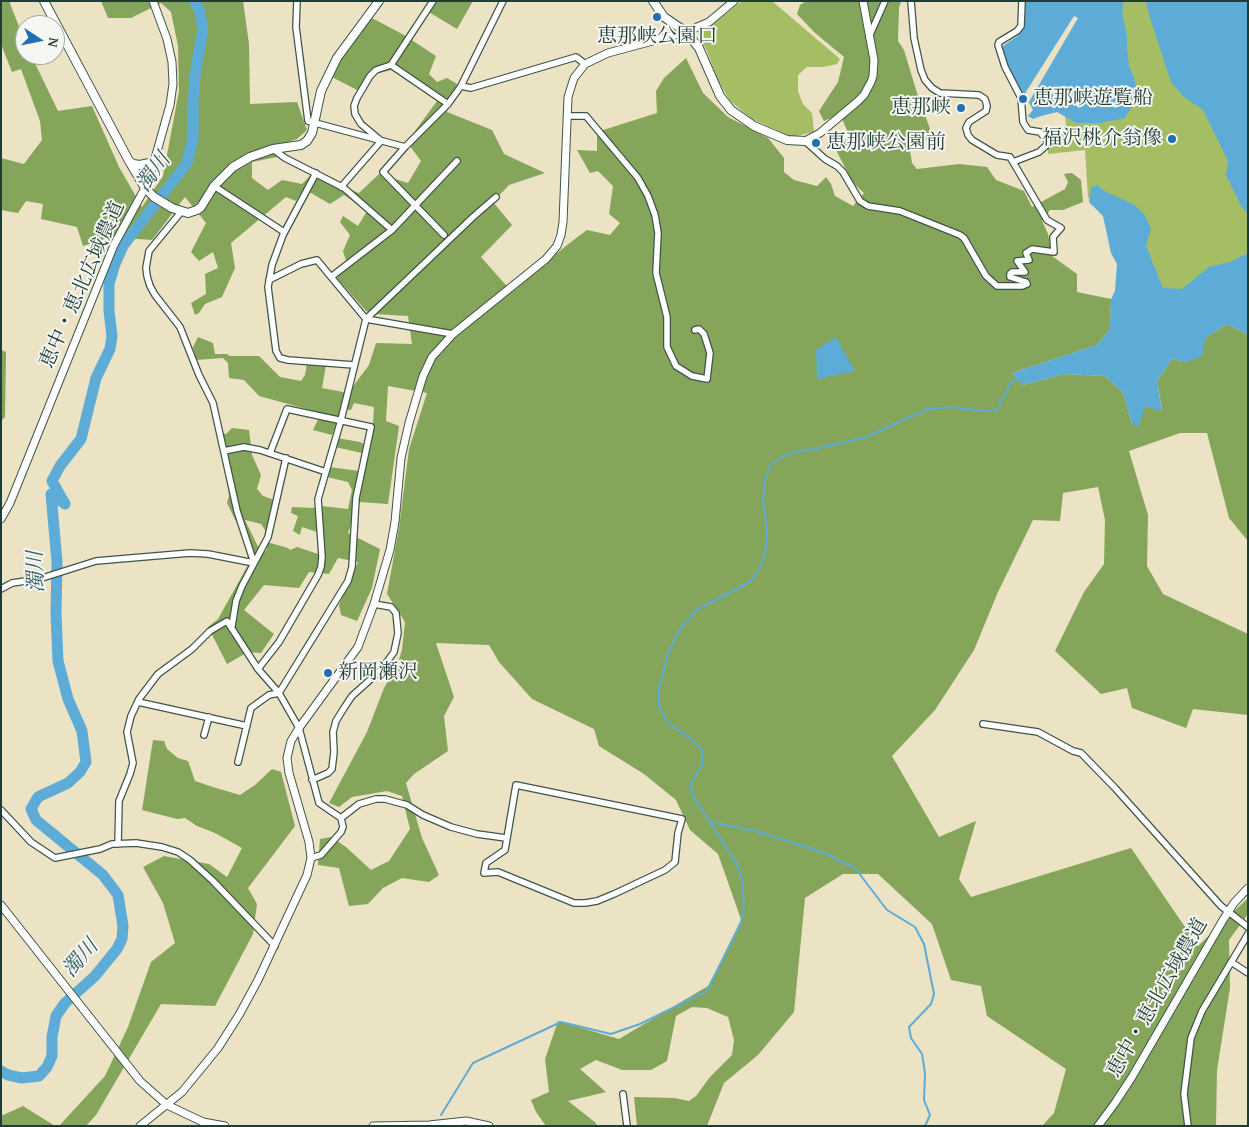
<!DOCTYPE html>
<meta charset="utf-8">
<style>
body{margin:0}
#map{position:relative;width:1249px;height:1127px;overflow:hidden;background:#ece2c4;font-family:"Gentium Book Plus",serif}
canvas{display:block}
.frame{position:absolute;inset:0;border:2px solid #1f3d34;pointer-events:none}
.north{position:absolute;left:15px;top:15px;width:50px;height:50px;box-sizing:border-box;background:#f6f6f2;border:1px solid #a0aca6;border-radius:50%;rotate:101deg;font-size:14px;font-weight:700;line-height:20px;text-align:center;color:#1f3d34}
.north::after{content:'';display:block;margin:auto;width:18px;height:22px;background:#1f6fb2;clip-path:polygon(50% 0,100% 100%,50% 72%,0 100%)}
</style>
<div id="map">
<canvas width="1249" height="1127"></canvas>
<div class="frame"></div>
<div class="north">N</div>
</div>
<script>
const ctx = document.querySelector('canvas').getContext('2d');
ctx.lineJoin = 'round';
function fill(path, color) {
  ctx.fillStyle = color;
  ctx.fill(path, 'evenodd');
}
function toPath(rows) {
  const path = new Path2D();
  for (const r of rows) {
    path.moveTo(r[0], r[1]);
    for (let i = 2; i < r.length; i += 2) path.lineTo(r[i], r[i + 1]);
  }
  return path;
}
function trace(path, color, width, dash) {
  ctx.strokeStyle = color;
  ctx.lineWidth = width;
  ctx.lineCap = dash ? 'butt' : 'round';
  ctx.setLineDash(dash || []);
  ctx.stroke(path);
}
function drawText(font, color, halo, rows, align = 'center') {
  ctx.font = font + ' "Gentium Book Plus","Noto Serif JP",serif';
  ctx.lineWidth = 4;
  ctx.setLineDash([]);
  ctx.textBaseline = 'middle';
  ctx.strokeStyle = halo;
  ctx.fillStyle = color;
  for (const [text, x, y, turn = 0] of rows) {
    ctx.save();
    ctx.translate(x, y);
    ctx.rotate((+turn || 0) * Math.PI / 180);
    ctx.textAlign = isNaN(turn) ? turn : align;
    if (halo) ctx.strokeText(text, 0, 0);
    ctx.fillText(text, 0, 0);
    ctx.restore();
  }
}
fill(toPath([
 [742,1,772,1,840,59,837,64,823,67,807,67,798,75,798,91,803,104,812,113,814,132,792,137,752,119,730,101,718,80,707,51,698,35,700,31,711,26],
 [1115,1,1152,1,1210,102,1248,192,1248,263,1186,299,1156,298,1127,209,1088,198,1085,150,1048,154,1048,138,1066,129,1065,114]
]), '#a5be64');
fill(toPath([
 [1,1,9,1,25,42,25,55,31,55,58,111,92,106,119,167,142,207,163,176,179,91,178,46,171,12,161,3,131,18,108,18,101,1,243,1,249,44,250,104,297,102,307,130,297,139,274,147,277,157,252,162,252,178,268,190,282,180,302,184,311,175,359,193,379,174,408,183,421,161,407,142,437,101,391,70,375,74,359,91,326,74,370,17,404,35,436,56,429,74,437,82,447,78,457,84,447,112,492,130,504,154,545,173,509,185,493,202,512,225,481,257,512,292,567,245,587,230,610,235,620,223,609,214,613,186,598,171,590,173,577,150,597,151,597,132,657,113,656,91,664,78,686,58,703,93,728,117,768,138,784,158,784,172,794,180,817,186,826,177,831,184,835,196,853,206,864,193,853,183,837,152,849,135,840,114,824,121,819,111,838,82,844,57,814,32,797,14,800,5,806,1,901,1,899,8,898,41,904,50,917,93,933,137,909,145,912,163,917,169,959,164,987,167,996,180,1024,191,1032,207,1065,189,1068,182,1064,174,1072,173,1081,180,1083,202,1063,210,1050,210,1042,221,1048,234,1052,256,1077,274,1077,292,1111,299,1110,329,1097,345,1012,373,1023,385,1064,374,1105,376,1123,393,1132,424,1145,406,1162,410,1157,381,1172,359,1188,362,1206,337,1227,324,1248,335,1248,541,1229,518,1207,433,1180,433,1129,451,1148,515,1147,566,1163,594,1248,634,1248,715,1193,709,1186,728,1132,708,1127,688,1101,694,1055,651,1084,592,1104,564,1105,520,1098,487,1063,493,1060,521,1033,520,998,592,974,650,935,710,892,756,939,837,976,821,959,879,971,897,1131,848,1198,946,1248,898,1248,914,1229,940,1230,988,1217,1070,1216,1126,1042,1126,1054,1113,1066,1069,987,1016,981,986,951,980,932,924,878,874,843,874,805,898,794,1012,758,1055,724,1083,707,1126,637,1126,634,1097,674,1098,689,1101,696,1096,710,1077,732,1055,734,1040,728,1017,707,1008,692,1007,676,1016,667,1061,651,1070,622,1070,596,1060,580,1069,606,1092,568,1101,596,1123,597,1126,546,1126,536,1112,531,1100,549,1092,545,1059,558,1021,619,1039,708,986,742,922,718,854,690,830,676,800,644,774,599,746,594,729,532,699,499,662,489,645,436,643,454,697,444,716,448,751,414,774,406,783,422,838,439,875,429,882,402,878,383,888,368,904,349,906,339,868,318,865,320,839,331,837,346,847,371,870,389,861,410,829,402,796,387,791,352,797,339,807,329,803,367,732,384,688,397,666,402,650,405,622,387,594,399,528,409,449,427,393,388,386,386,421,399,426,388,504,360,502,348,533,380,549,372,588,357,621,341,615,339,605,358,562,338,558,329,574,309,572,299,588,264,585,244,610,274,634,261,653,248,652,227,664,208,627,218,619,253,556,227,503,229,496,227,479,229,457,219,444,218,433,226,434,232,428,249,430,252,455,261,475,257,489,263,496,272,499,277,517,268,525,267,533,261,524,245,520,261,553,266,551,267,548,265,543,267,542,288,548,290,550,297,547,324,556,323,534,302,527,300,535,293,531,298,516,291,513,292,507,312,508,321,506,348,509,352,490,348,482,327,477,329,467,359,471,362,453,335,447,337,438,360,442,367,446,373,422,374,407,354,403,351,410,345,409,339,416,332,435,313,430,321,413,259,396,244,380,229,378,228,363,223,358,196,360,193,347,198,337,213,343,215,354,227,354,230,356,259,356,280,377,301,381,305,375,307,363,326,365,322,388,348,393,369,365,376,343,412,344,408,316,374,314,366,311,337,278,347,264,343,251,350,235,340,222,343,216,358,226,367,211,344,195,330,204,304,189,296,201,286,197,231,243,235,268,222,297,205,304,199,313,195,315,191,303,206,294,205,274,218,268,213,252,199,261,191,252,206,223,185,197,152,240,112,237,83,246,77,227,41,219,43,204,26,201,18,213,1,210,1,158,24,164,42,140,40,121,21,69,12,72,1,44],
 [430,1,473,1,457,29,427,11],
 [1,350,6,352,5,417,1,421],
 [153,740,164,741,167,749,178,758,188,761,195,781,216,788,240,795,255,785,272,769,281,772,295,826,248,888,257,904,253,934,215,1006,161,1004,96,1115,86,1126,59,1126,105,1076,128,1027,151,962,175,943,163,903,143,867,164,856,209,864,227,877,242,848,215,833,197,826,185,818,177,819,142,810],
 [23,1106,55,1126,1,1126,1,1116]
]), '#84a55a');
fill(toPath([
 [1021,1,1124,1,1122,12,1127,36,1127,49,1129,66,1134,77,1137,92,1133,105,1125,118,1100,123,1076,123,1057,112,1041,116,1033,119,1028,116,1033,110,1031,106,1015,82,1000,48,1019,35,1022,26],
 [1146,1,1248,1,1248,214,1241,206,1226,175,1228,161,1203,110,1183,96,1171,82,1150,18],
 [1098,185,1104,191,1133,204,1144,214,1151,228,1146,246,1163,288,1182,289,1209,267,1230,262,1248,253,1248,335,1227,324,1206,337,1202,356,1188,362,1172,359,1157,381,1162,411,1145,406,1139,426,1132,424,1123,393,1105,376,1064,374,1023,385,1012,373,1097,345,1110,329,1111,299,1115,291,1117,264,1111,253,1103,216,1089,202,1091,187],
 [836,337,855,371,817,379,816,350]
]), '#5dacd7');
fill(toPath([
 [1074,16,1078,18,1029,102,1024,95]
]), '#ece2c4');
trace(toPath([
 [711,822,755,831,822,852,855,868,887,910,915,927,924,944,934,994,931,1004,909,1027,911,1038,922,1054,925,1073,924,1100,930,1115,925,1126],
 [441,1115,473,1063,561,1022,611,1034,640,1024,705,992,709,987,741,922,744,907,742,879,737,864,694,798,690,786,702,765,702,751,695,742,668,723,659,707,659,689,667,656,679,630,698,609,748,583,759,570,765,555,767,534,763,501,765,480,771,464,788,454,824,447,866,437,928,409,951,407,983,411,997,410,1011,382,1019,379]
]), '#5dacd7', 2);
trace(toPath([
 [1,1071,8,1075,22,1078,39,1076,47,1067,52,1056,52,1037,56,1016,65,1003,95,976,117,949,122,939,123,926,118,895,103,875,36,820,31,809,38,797,68,783,80,772,86,762,82,731,68,699,58,661,56,613,57,562,51,494,65,504,52,481,60,466,81,439,96,378,110,349,112,336,109,311,109,284,115,264,123,246,187,163,193,138,193,105,195,75,203,28,199,9,194,1]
]), '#5dacd7', 11);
const minor = toPath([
 [297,1,296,27,308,121,405,147,448,104,461,86,503,1],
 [911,1,914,38,921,70,925,80,932,88,940,93,979,95,985,99,987,106,986,111,969,122,966,128,968,135,972,140,997,155,1010,157,1013,162,1039,152,1049,143,1040,132,1028,130,1023,122,1021,98,1005,67,998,45,999,42,1017,31,1021,26,1022,1],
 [869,37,885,1],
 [391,65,448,104],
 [461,86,471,88,576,57,585,64],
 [567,116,586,116,638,178,648,196,655,215,658,233,656,273,667,317,667,347,676,366,692,376,707,379,710,353,704,334,699,329,695,330],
 [379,139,361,124,355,114,354,106,357,98,370,76,376,70,391,65,433,1],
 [805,141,825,159,837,166,843,172,860,201,868,206,900,211,960,235,964,238,986,276,997,286,1022,286,1027,284],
 [405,147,383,172,444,235],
 [273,149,285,158,344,188,392,230],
 [1013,162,1047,220,1061,228,1053,237,1054,252,1032,249,1026,253,1029,260,1017,261,1025,272,1012,272,1010,274,1010,277,1026,282,1027,284],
 [316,173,283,235,272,265,268,287,276,351,280,358,288,360,354,365],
 [214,186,284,232],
 [341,187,381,141],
 [181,212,149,251,146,268,147,276,150,286,155,295,180,327,199,375,213,403,237,511,254,563],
 [331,277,392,230,457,161],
 [269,280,301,264,317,260,366,319,453,334],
 [224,451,244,447,260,450,326,472],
 [1,589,12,583,39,579,96,561,190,553,208,554,254,563],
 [232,626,236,601,242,586,268,537,286,458],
 [258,669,279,642,318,575,321,567,322,557,318,499,341,420,366,319,473,217,496,197],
 [138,702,247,726],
 [983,724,1038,732,1073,751,1081,753,1115,788,1221,906,1248,927],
 [204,735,209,717],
 [238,762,251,708,269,695,279,693,348,581,352,567,356,498,371,427,287,409,270,453],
 [312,780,328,773,332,769,334,752,333,732,336,721,344,708,352,696,381,670,394,652,398,633,396,613,391,607,374,604],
 [516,785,682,819,678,833,675,862,665,870,614,894,597,901,585,903,574,903,498,872,484,873,486,863,505,850,516,785],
 [1,810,31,842,55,858,100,849,112,844,136,843,162,847,178,852,190,860,213,881,275,946],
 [341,818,359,804,376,799,385,799,407,805,423,815,451,827,477,834,506,838],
 [118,844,119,801,130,774,133,763,127,732,131,716,139,699,158,674,192,649,210,631,227,621,258,669,279,693,299,728,319,803,341,818,343,827,341,832,321,855,311,858],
 [1231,962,1248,973],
 [623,1094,627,1126],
 [1188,1126,1184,1094,1191,1038,1202,1011,1248,934]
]);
const tertiary = toPath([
 [805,141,820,133,857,102,864,95,871,82,873,76,874,60,863,1],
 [1,519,10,503,114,245,145,188,154,162,170,105,173,84,172,62,167,39,153,1],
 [1,905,140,1081,167,1105,203,1122,225,1126],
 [140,1126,182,1092,218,1048,239,1015,258,980,307,875,311,858,309,842,289,773,287,758,291,741,299,728,358,647,374,604,390,550,395,522,401,458,409,423,423,376,432,357,453,334,546,259,557,246,561,235,563,222,568,97,574,78,585,64,608,53,686,32,709,22,734,1],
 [373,1126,429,1125,466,1121,489,1126],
 [1098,1126,1115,1103,1132,1077,1223,920,1234,903,1248,888]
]);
const secondary = toPath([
 [44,1,129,161,145,188,154,197,172,208,188,213,197,210,201,207,214,186,233,167,250,157,273,149,301,145,307,141,312,133,321,91,337,58,379,1],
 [653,1,664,17,686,32,699,48,720,96,731,110,754,126,787,140,805,141],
 [129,161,133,164,140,165,154,162]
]);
trace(minor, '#3e564a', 8);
trace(tertiary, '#3e564a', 9);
trace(secondary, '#3e564a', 10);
trace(minor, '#fff', 5.5);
trace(tertiary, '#fff', 7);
trace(secondary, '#fff', 8);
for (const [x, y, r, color] of [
 [657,17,5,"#1f6fb2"],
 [1023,99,5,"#1f6fb2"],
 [961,108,5,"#1f6fb2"],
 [1172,139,5,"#1f6fb2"],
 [816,143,5,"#1f6fb2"],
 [328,673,5,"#1f6fb2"]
]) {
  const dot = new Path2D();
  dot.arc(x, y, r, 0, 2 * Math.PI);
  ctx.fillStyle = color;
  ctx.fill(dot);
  trace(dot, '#f6f6f2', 2);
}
drawText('20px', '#1f3d34', '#f6f6f2', [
 ["恵那峡公園口",657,37,"center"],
 ["恵那峡遊覧船",1033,99],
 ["恵那峡",951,108,"right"],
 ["福沢桃介翁像",1162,139,"right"],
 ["恵那峡公園前",826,143],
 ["新岡瀬沢",338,673]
], 'left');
drawText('20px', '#1f3d34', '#f6f6f2', [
 ["恵中・恵北広域農道",83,285,-66],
 ["恵中・恵北広域農道",1158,998,-60]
]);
drawText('italic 21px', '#325e65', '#f6f6f2', [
 ["濁川",154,173,-54],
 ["濁川",37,572,-92],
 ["濁川",81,959,-49]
]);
</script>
